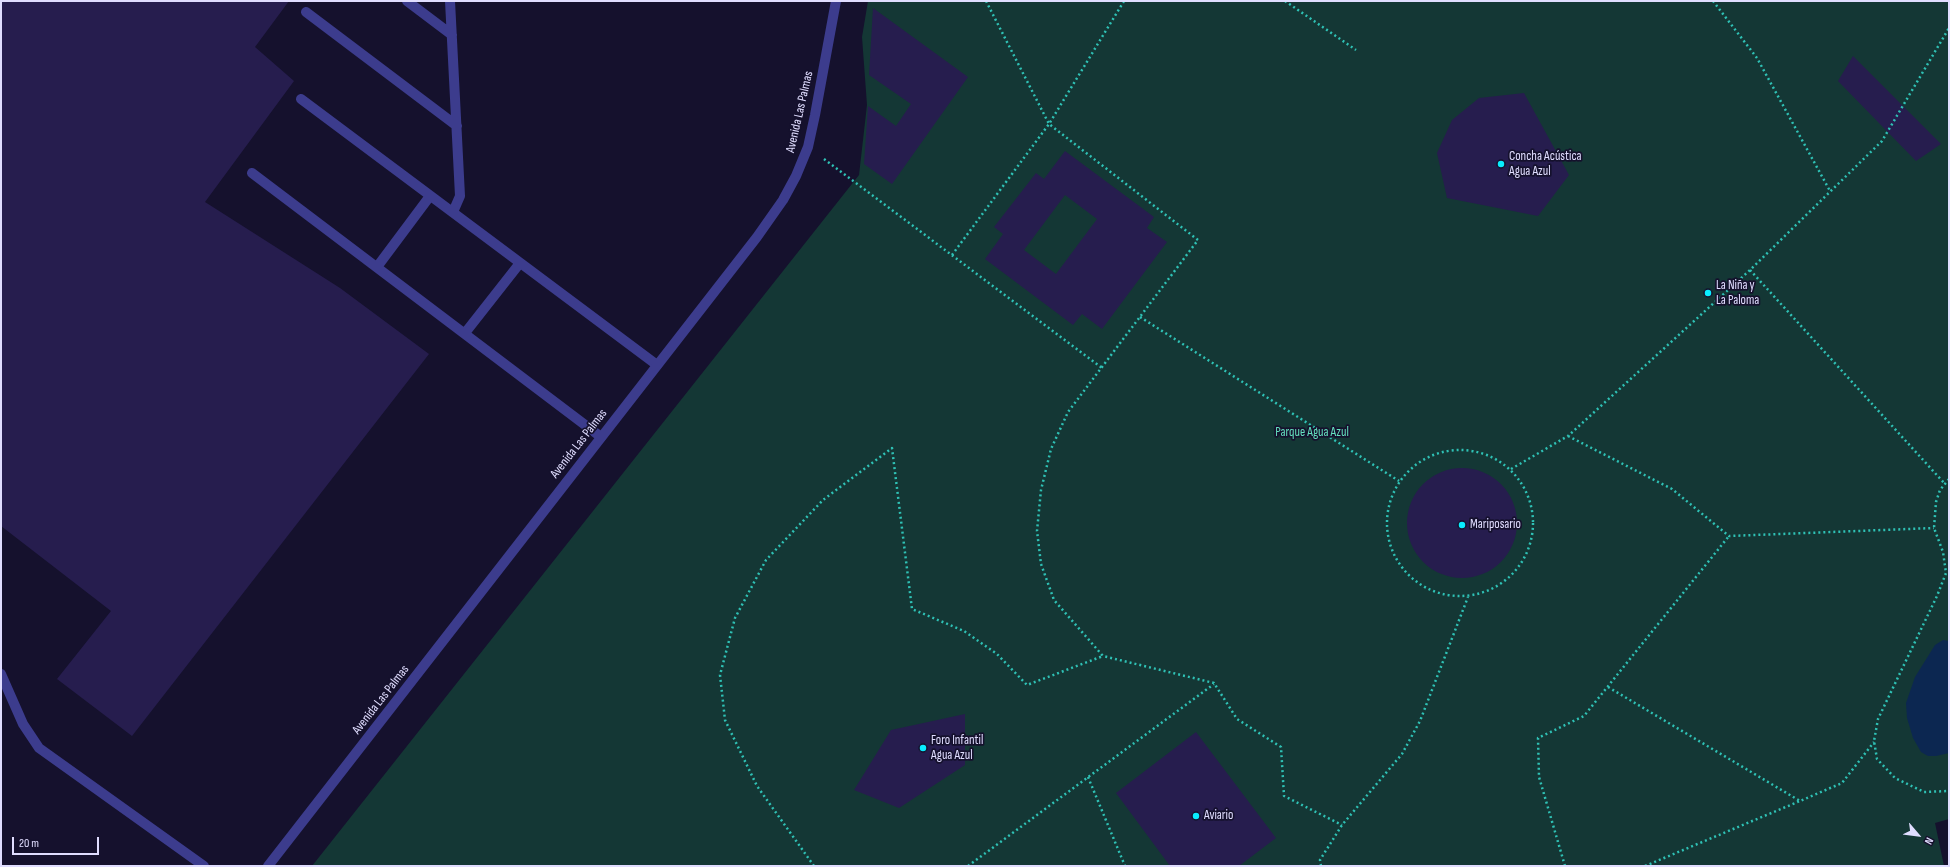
<!DOCTYPE html>
<meta charset="utf-8">
<style>
body{margin:0}
#map{position:relative;width:1950px;height:867px;overflow:hidden;background:#15112d;font-family:"Sofia Sans Condensed",sans-serif}
canvas{display:block}
.frame{position:absolute;inset:0;border:2px solid #e0ddff;pointer-events:none}
.north{position:absolute;left:1898px;top:815px;width:40px;height:40px;-webkit-text-stroke:3px #15112d;paint-order:stroke;rotate:118deg;font-size:11px;font-weight:700;line-height:16px;text-align:center;color:#e0ddff}
.north::after{content:'';display:block;margin:auto;width:14px;height:18px;background:#e0ddff;clip-path:polygon(50% 0,100% 100%,50% 72%,0 100%)}
.scale{position:absolute;left:12px;top:837px;width:87px;height:18px;box-sizing:border-box;border:2px solid #e0ddff;border-top:0;padding-left:5px;font-size:12px;line-height:14px;white-space:nowrap;color:#e0ddff;-webkit-text-stroke:3px #15112d;paint-order:stroke}
</style>
<div id="map">
<canvas width="1950" height="867"></canvas>
<div class="frame"></div>
<div class="north">N</div>
<div class="scale">20 m</div>
</div>
<script>
const ctx = document.querySelector('canvas').getContext('2d');
ctx.lineJoin = 'round';
function fill(path, color) {
  ctx.fillStyle = color;
  ctx.fill(path, 'evenodd');
}
function toPath(rows) {
  const path = new Path2D();
  for (const r of rows) {
    if (r.length === 3) {
      path.moveTo(r[0] + r[2], r[1]);
      path.arc(r[0], r[1], r[2], 0, 2 * Math.PI);
      continue;
    }
    path.moveTo(r[0], r[1]);
    for (let i = 2; i < r.length; i += 2) path.lineTo(r[i], r[i + 1]);
  }
  return path;
}
function trace(path, color, width, dash) {
  ctx.strokeStyle = color;
  ctx.lineWidth = width;
  ctx.lineCap = dash ? 'butt' : 'round';
  ctx.setLineDash(dash || []);
  ctx.stroke(path);
}
function drawText(font, color, halo, rows, align = 'center') {
  ctx.font = font + ' "Sofia Sans Condensed",sans-serif';
  ctx.lineWidth = 3.5;
  ctx.setLineDash([]);
  ctx.textBaseline = 'middle';
  ctx.strokeStyle = halo;
  ctx.fillStyle = color;
  for (const [text, x, y, turn = 0] of rows) {
    ctx.save();
    ctx.translate(x, y);
    ctx.rotate((+turn || 0) * Math.PI / 180);
    ctx.textAlign = isNaN(turn) ? turn : align;
    if (halo) ctx.strokeText(text, 0, 0);
    ctx.fillText(text, 0, 0);
    ctx.restore();
  }
}
fill(toPath([
 [868,1,1949,1,1949,819,1935,823,1944,866,312,866,859,175,867,105,862,37]
]), '#143735');
fill(toPath([
 [1943,640,1949,641,1949,753,1936,756,1928,756,1921,752,1913,738,1907,718,1906,703,1915,677,1935,645]
]), '#0c2751');
fill(toPath([
 [1,1,289,1,255,47,294,81,205,202,340,288,429,354,132,736,57,679,111,611,1,526],
 [873,8,968,77,892,184,864,164,868,106,896,126,911,104,869,75],
 [1853,56,1941,144,1916,161,1838,81],
 [1524,93,1569,175,1538,216,1447,198,1437,153,1452,120,1479,98],
 [1065,151,1154,217,1147,228,1167,242,1102,329,1082,314,1073,325,985,259,1003,234,994,227,1036,173,1044,179],
 [1065,195,1097,219,1056,274,1024,250],
 [1462,523,55],
 [965,714,965,765,899,808,854,790,891,730],
 [1196,732,1276,838,1239,866,1170,866,1116,793]
]), '#261d4e');
trace(toPath([
 [986,1,1049,124,1198,240,1068,412,1051,449,1041,490,1037,531,1041,564,1054,600,1103,656,1214,683,1237,719,1281,747,1284,796,1342,825],
 [1285,1,1356,50],
 [1713,1,1757,58,1830,191],
 [824,159,1102,368],
 [952,255,1049,124,1124,1],
 [1750,270,1945,484],
 [1140,317,1399,481],
 [1568,436,1672,489,1729,536,1934,528],
 [1460,523,73],
 [1511,469,1568,436,1750,270,1882,141,1949,28],
 [1949,479,1940,490,1936,502,1934,528,1943,552,1946,573,1937,596,1878,719,1874,741,1877,759,1895,778,1924,792,1949,791],
 [1608,687,1800,801,1842,783,1874,742],
 [1088,777,1125,866],
 [814,866,757,786,725,720,720,675,735,618,766,560,823,500,892,448,912,609,964,631,997,654,1027,685,1103,656],
 [968,866,1214,684],
 [1321,866,1320,860,1342,825,1402,754,1420,721,1468,597],
 [1565,866,1539,777,1538,738,1584,716,1729,536],
 [1645,866,1800,801]
]), '#2fc1b5', 2.5, [2, 3]);
trace(toPath([
 [407,1,452,35],
 [450,1,460,196,453,212],
 [306,12,457,126],
 [301,99,657,365],
 [252,173,601,437],
 [377,267,430,196],
 [465,333,520,263],
 [1,674,23,724,39,748,204,866]
]), '#3c3c8d', 10);
trace(toPath([
 [268,866,757,237,783,200,796,176,808,147,815,115,836,1]
]), '#3c3c8d', 10);
for (const [x, y, r, color] of [
 [1501,164,4,"#09edff"],
 [1708,293,4,"#09edff"],
 [1462,525,4,"#09edff"],
 [923,748,4,"#09edff"],
 [1196,816,4,"#09edff"]
]) {
  const dot = new Path2D();
  dot.arc(x, y, r, 0, 2 * Math.PI);
  ctx.fillStyle = color;
  ctx.fill(dot);
  trace(dot, '#15112d', 1.5);
}
drawText('13px', '#e0ddff', '#15112d', [
 ["Avenida Las Palmas",800,112,-77],
 ["Avenida Las Palmas",579,444,-52],
 ["Avenida Las Palmas",381,700,-52]
]);
drawText('13px', '#e0ddff', '#15112d', [
 ["Concha Acústica",1509,157],
 ["Agua Azul",1509,172],
 ["La Niña y",1716,286],
 ["La Paloma",1716,301],
 ["Mariposario",1470,525],
 ["Foro Infantil",931,741],
 ["Agua Azul",931,756],
 ["Aviario",1204,816]
], 'left');
drawText('13px', '#65e3c0', '#15112d', [
 ["Parque Agua Azul",1312,433]
]);
</script>
